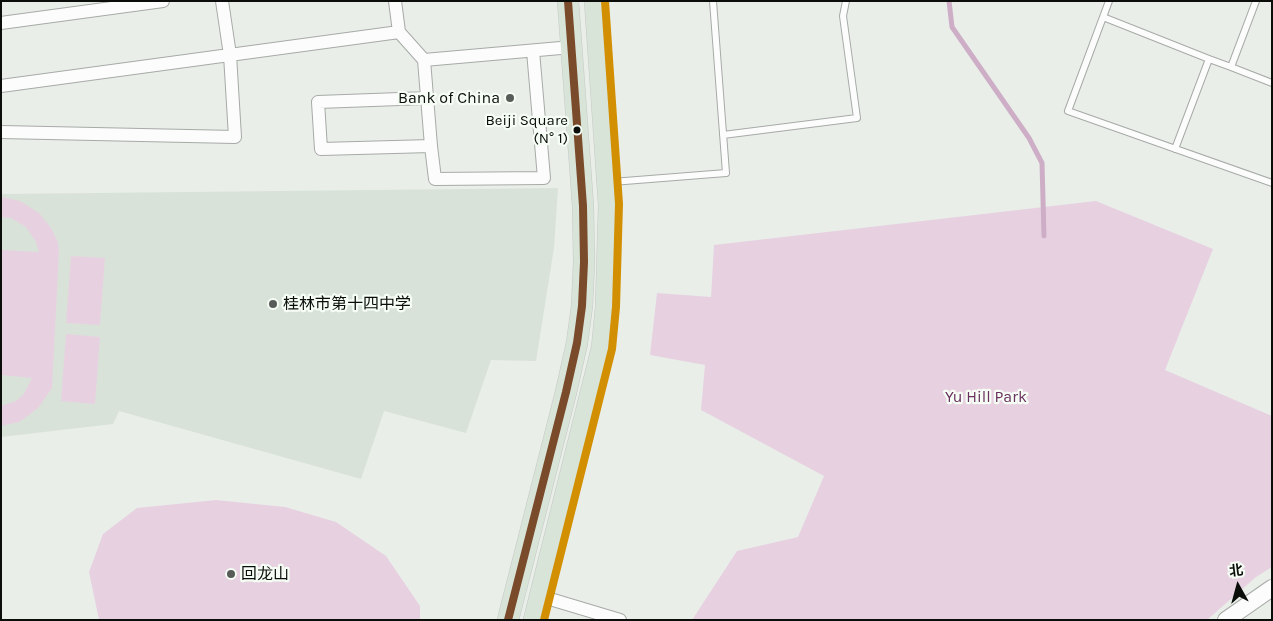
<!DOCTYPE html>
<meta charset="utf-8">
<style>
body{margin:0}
#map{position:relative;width:1273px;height:621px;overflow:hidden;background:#e9eee9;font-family:Karla,"Noto Sans SC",sans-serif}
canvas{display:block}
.frame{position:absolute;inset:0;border:2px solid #0a0d0a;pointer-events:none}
.north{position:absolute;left:1213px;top:561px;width:50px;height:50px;-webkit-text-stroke:4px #f5fdf5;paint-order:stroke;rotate:353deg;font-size:14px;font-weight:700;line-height:20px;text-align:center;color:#0a0d0a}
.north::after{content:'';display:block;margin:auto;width:18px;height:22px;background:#0a0d0a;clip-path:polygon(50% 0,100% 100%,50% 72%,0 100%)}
</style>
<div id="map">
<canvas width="1273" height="621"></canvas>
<div class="frame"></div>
<div class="north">北</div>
</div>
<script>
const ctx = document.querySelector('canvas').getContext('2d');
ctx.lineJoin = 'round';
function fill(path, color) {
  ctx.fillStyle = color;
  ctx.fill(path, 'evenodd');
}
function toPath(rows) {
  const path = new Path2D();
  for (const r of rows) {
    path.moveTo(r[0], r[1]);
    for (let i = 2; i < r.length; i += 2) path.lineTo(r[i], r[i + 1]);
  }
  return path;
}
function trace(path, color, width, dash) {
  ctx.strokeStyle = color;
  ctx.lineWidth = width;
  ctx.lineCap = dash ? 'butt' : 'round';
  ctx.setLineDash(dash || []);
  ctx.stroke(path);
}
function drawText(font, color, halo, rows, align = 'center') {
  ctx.font = font + ' Karla,"Noto Sans SC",sans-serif';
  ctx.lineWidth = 4.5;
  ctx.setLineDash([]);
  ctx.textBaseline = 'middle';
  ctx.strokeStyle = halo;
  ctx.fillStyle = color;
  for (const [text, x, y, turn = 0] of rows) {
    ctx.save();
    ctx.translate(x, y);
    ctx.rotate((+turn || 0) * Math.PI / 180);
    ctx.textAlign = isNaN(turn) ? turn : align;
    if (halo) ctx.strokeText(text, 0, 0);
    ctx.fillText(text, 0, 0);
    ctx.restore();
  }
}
fill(toPath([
 [558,188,554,248,536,361,491,360,466,433,384,411,361,479,119,411,113,424,1,437,1,194]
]), '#d9e2d8');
fill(toPath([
 [1,197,20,201,39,213,51,228,58,242,59,252,52,388,39,407,29,415,19,422,1,426,1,406,16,401,24,394,32,378,1,375,1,250,39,252,36,242,26,227,11,218,1,217],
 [1096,201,1213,249,1165,370,1272,416,1272,567,1256,577,1207,620,692,620,737,551,798,537,824,476,701,410,705,365,650,355,657,293,711,297,714,245],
 [71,256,105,258,100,325,66,323],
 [66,334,100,337,95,404,61,401],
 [216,500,285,507,336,522,386,556,420,606,420,620,99,620,89,572,103,534,137,508]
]), '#e7d1e1');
trace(toPath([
 [949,1,952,27,1029,138,1042,163,1044,236]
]), '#cdaec6', 5);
const service = toPath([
 [1109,1,1068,111,1272,183],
 [1103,17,1209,59,1175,149],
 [1209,59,1231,67,1256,1],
 [1231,67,1272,83],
 [723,135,857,118,843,16,846,1],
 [612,182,726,173,713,1]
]);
const minor = toPath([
 [1,23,163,1],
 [399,32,424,60,572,47],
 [424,60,431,146,321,149,318,102,427,98],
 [1,86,399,32,395,1],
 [1,132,235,137,230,55,222,1],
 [431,146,435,179,544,178,533,51],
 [540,596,620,620]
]);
const tertiary = toPath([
 [1226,620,1272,588]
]);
const trunk = toPath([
 [508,620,566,392,577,343,582,306,584,262,583,206,568,1],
 [534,620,602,348,606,307,609,205,595,1]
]);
trace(service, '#a7aaa7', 8);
trace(minor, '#a7aaa7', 14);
trace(tertiary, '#a7aaa7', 18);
trace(trunk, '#c6c8c6', 22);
trace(service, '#fcfcfc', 6);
trace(minor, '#fcfcfc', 12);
trace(tertiary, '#fcfcfc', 16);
trace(trunk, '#d8e4d8', 21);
trace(toPath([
 [508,620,566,392,577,343,582,306,584,262,583,206,568,1]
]), '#7a4b2a', 8);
trace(toPath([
 [544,620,612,349,616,307,619,204,605,1]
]), '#d38f02', 8);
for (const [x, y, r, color] of [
 [510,98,5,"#585c58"],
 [577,130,4.5,"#0a0d0a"],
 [273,304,5,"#585c58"],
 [231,574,5,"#585c58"]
]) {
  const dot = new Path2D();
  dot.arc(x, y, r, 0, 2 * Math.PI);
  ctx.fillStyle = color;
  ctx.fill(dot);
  trace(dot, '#f5fdf5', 2);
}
drawText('15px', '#0a0d0a', '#f5fdf5', [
 ["Beiji Square",568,121],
 ["(N° 1)",568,139]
], 'right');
drawText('16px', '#0a0d0a', '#f5fdf5', [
 ["Bank of China",500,98,"right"],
 ["桂林市第十四中学",283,304],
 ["回龙山",241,574]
], 'left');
drawText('16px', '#6a3160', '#f5fdf5', [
 ["Yu Hill Park",986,397]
]);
</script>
